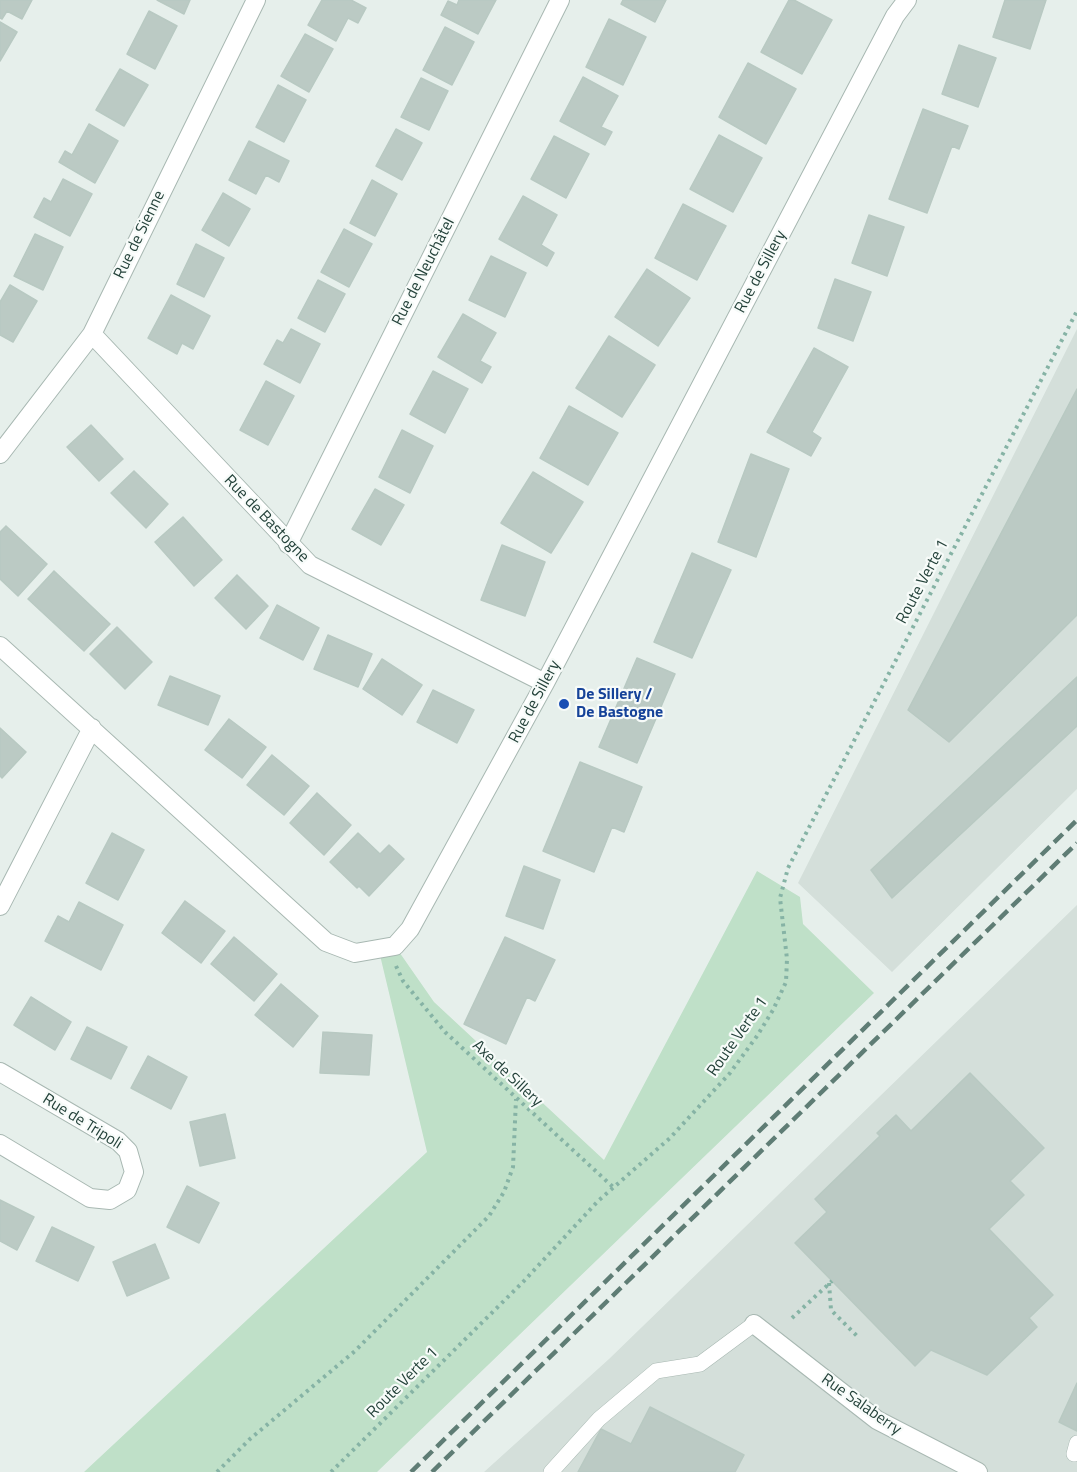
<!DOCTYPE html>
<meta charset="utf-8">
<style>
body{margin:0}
canvas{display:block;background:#e6efeb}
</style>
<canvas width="1077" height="1472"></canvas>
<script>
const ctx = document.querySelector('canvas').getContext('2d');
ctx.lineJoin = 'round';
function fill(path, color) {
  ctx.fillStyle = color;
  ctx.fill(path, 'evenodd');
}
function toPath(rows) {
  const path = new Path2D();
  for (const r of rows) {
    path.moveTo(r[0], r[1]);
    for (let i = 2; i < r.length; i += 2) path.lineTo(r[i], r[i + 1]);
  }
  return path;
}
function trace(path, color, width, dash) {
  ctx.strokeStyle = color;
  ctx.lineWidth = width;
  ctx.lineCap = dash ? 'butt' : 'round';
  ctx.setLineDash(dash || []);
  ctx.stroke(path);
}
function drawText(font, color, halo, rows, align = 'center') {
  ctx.font = font + ' "Titillium Web",sans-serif';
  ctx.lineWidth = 4.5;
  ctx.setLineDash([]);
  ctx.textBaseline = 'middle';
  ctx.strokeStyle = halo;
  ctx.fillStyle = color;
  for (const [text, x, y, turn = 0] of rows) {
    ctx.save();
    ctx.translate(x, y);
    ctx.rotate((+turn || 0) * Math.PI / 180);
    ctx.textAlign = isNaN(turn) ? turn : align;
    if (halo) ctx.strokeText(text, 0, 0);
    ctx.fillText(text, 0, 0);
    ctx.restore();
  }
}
fill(toPath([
 [1077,329,1077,789,892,972,798,883],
 [1077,905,1077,1472,484,1472,609,1359]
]), '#d4dfda');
fill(toPath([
 [757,871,800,897,803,924,874,993,377,1472,84,1472,427,1152,379,951,395,946,434,1002,604,1160]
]), '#bfe0c8');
const building = toPath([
 [0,0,32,0,22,19,7,11,2,19,0,18,0,0],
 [157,0,190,0,184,14,157,0],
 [322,0,351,0,366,8,358,23,348,18,336,41,308,25,322,0],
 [459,0,496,0,478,34,441,15,448,1,457,5,459,0],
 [623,0,666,0,655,22,621,4,623,0],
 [789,0,794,0,832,20,802,74,761,52,789,0],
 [1005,0,1046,0,1030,49,993,37,1005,0],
 [149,11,177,26,155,69,127,54,149,11],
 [609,19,646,37,623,85,586,67,609,19],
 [0,22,17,32,0,61,0,22],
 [445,27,474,42,452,85,423,70,445,27],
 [305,34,333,49,309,92,281,76,305,34],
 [959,45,996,58,978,107,942,94,959,45],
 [748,63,796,89,766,144,719,117,748,63],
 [120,69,148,85,124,126,96,110,120,69],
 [583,77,618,96,601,127,612,132,605,145,560,121,583,77],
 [421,78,448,91,429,130,401,117,421,78],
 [278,85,306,100,284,142,256,127,278,85],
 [923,109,968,126,959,149,952,146,927,213,889,199,923,109],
 [89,124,118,141,95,183,59,162,65,151,72,155,89,124],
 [396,129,422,143,402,180,376,166,396,129],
 [719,135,762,158,733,212,690,189,719,135],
 [554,136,589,154,566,198,531,179,554,136],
 [249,141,289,161,279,182,266,175,256,194,229,180,249,141],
 [63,179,92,194,70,236,34,217,44,198,51,202,63,179],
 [372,180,397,194,375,236,350,223,372,180],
 [223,193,250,209,229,246,202,230,223,193],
 [523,196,557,215,541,245,554,253,547,266,499,239,523,196],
 [683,204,726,226,697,280,655,258,683,204],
 [869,215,904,227,887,276,852,263,869,215],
 [344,229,372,244,349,287,321,272,344,229],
 [35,234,63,247,43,290,14,276,35,234],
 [196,244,224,258,204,297,177,284,196,244],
 [491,256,526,273,505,317,469,300,491,256],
 [647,269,690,298,658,346,615,317,647,269],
 [835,279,871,292,853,341,818,328,835,279],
 [318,280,345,294,325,332,298,318,318,280],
 [10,285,37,301,13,342,0,335,0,302,10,285],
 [171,295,210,316,193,349,182,343,177,354,148,338,171,295],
 [463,314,496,333,480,361,491,367,482,383,438,357,463,314],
 [291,329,320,344,300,383,264,364,277,340,283,343,291,329],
 [609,336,655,365,622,417,576,388,609,336],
 [814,348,848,367,812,432,821,438,811,456,767,432,814,348],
 [433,371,468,389,445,433,410,414,433,371],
 [266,381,294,396,268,445,240,430,266,381],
 [1077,389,1077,615,949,742,908,710,1077,389],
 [569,406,618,433,588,485,540,458,569,406],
 [91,425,123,459,99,481,67,447,91,425],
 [402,430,433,446,410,493,379,477,402,430],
 [751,454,789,469,756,557,718,542,751,454],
 [134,471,168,504,146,528,111,493,134,471],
 [533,472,583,502,551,553,501,523,533,472],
 [375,489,404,505,381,545,352,529,375,489],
 [183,517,222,560,194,586,155,542,183,517],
 [6,526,47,564,18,596,0,579,0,532,6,526],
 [502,545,545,562,525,616,481,600,502,545],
 [692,553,731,570,692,658,654,642,692,553],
 [54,571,110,624,84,651,28,599,54,571],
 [237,575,268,606,246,629,215,598,237,575],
 [277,605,319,628,303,660,260,638,277,605],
 [117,627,152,662,125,689,90,654,117,627],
 [328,635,372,654,358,687,314,669,328,635],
 [637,658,675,674,637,763,599,747,637,658],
 [382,659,422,685,402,715,363,689,382,659],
 [170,676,220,696,208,725,158,705,170,676],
 [1077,677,1077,726,892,898,871,870,1077,677],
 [433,690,474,710,457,743,417,722,433,690],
 [229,719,266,747,242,778,205,750,229,719],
 [0,728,26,752,2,778,0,776,0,728],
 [272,755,309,786,284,815,247,785,272,755],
 [580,762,642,787,624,832,612,827,594,872,543,851,580,762],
 [317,793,351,825,324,855,290,823,317,793],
 [112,833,144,850,118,900,86,883,112,833],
 [358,833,380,854,389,845,404,859,369,896,359,886,357,888,330,862,358,833],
 [524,866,560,880,543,929,506,916,524,866],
 [185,901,225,931,201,963,162,933,185,901],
 [79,902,123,925,101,970,45,941,58,916,69,922,79,902],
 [234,937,277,974,254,1001,211,964,234,937],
 [505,937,555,960,535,1001,527,997,506,1044,464,1024,505,937],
 [281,984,318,1016,293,1047,255,1015,281,984],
 [31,997,71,1022,55,1050,14,1025,31,997],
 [87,1027,127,1047,111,1079,71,1059,87,1027],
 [323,1032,372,1035,369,1075,320,1073,323,1032],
 [148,1056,187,1077,171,1109,131,1088,148,1056],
 [970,1073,1044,1148,1010,1181,1024,1195,989,1229,1053,1295,1029,1318,1037,1327,987,1375,931,1350,915,1366,795,1243,827,1212,815,1199,880,1136,877,1133,896,1115,911,1131,970,1073],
 [225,1114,235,1158,200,1166,190,1122,225,1114],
 [187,1186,219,1203,199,1243,167,1227,187,1186],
 [0,1200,34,1217,17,1250,0,1241,0,1200],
 [52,1227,94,1247,78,1281,36,1261,52,1227],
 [155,1244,169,1278,127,1296,113,1262,155,1244],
 [1077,1383,1077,1431,1059,1422,1077,1383],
 [650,1407,744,1455,735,1472,578,1472,601,1429,631,1444,650,1407]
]);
fill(building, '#bbcac4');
trace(building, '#b8c9c2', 1.5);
const lane = toPath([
 [1074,1454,1077,1443],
 [551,1472,599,1419,656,1371,700,1364,754,1324]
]);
const street = toPath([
 [92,334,310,565,545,683],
 [0,454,92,334,256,0],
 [288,544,560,0],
 [0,646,326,942,355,953,395,946,410,929,545,683,895,16,907,0],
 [0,906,92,728],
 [0,1072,118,1141,128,1151,134,1172,127,1190,110,1200,90,1198,0,1144],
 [754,1324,877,1420,978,1472]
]);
trace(lane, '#a8b8b2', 16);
trace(street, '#a8b8b2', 20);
trace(toPath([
 [396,966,403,981,445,1032,613,1187],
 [829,1283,831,1310,857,1336],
 [792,1318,832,1281],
 [217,1472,250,1439,355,1351,489,1216,504,1192,513,1167,516,1099],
 [331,1472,523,1282,598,1201,670,1138,730,1073,757,1036,773,1010,786,982,787,959,780,898,788,868,1077,311]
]), '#86b3a5', 4, [3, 4.5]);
trace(lane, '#fff', 15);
trace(street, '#fff', 18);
trace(toPath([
 [411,1472,1077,820],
 [432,1472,1077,843]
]), '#5f7d75', 4.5, [12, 6]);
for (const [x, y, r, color] of [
 [564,704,6,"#1a4fb4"]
]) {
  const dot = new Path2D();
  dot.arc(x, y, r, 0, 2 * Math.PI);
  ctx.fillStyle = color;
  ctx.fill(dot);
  trace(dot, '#f7fbf9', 2);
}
drawText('16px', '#24423a', '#f7fbf9', [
 ["Rue de Sienne",140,235,-64],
 ["Rue de Neuchâtel",424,272,-63],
 ["Rue de Sillery",761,272,-62],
 ["Rue de Bastogne",266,519,46],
 ["Route Verte 1",923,582,-62],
 ["Rue de Sillery",535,702,-62],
 ["Route Verte 1",738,1037,-55],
 ["Axe de Sillery",507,1074,43],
 ["Rue de Tripoli",82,1122,32],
 ["Route Verte 1",403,1383,-45],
 ["Rue Salaberry",861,1405,35]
]);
drawText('bold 16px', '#164399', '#f7fbf9', [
 ["De Sillery /",576,695],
 ["De Bastogne",576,713]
], 'left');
</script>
